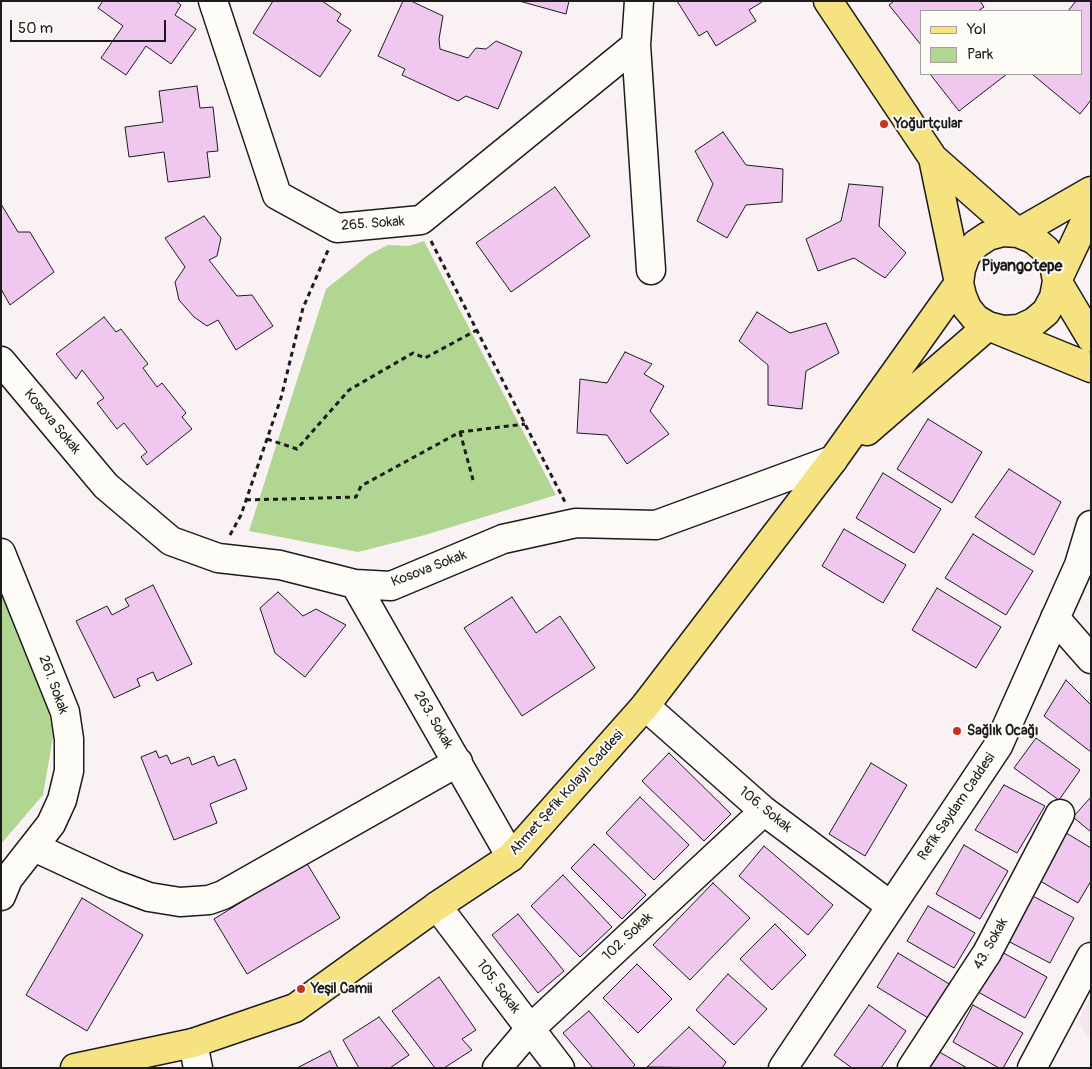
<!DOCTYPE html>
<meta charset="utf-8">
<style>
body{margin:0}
#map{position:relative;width:1092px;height:1069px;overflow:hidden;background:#faf1f5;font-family:Pangolin,sans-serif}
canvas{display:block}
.frame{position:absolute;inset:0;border:2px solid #1c1c1c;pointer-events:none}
.legend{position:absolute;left:920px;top:10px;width:162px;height:65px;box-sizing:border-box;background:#fdfcf7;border:1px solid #a3a29f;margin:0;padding:6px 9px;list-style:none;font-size:15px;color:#1c1c1c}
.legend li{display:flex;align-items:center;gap:10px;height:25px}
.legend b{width:25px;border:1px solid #a3a29f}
.scale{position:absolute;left:10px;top:20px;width:156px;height:22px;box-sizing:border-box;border:2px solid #1c1c1c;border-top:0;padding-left:6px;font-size:15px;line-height:18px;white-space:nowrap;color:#1c1c1c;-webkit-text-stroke:4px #fdfcf7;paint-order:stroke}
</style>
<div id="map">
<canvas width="1092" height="1069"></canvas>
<div class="frame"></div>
<ul class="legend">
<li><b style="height:6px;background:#f6e281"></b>Yol</li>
<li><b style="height:14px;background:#b1d691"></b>Park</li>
</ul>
<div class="scale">50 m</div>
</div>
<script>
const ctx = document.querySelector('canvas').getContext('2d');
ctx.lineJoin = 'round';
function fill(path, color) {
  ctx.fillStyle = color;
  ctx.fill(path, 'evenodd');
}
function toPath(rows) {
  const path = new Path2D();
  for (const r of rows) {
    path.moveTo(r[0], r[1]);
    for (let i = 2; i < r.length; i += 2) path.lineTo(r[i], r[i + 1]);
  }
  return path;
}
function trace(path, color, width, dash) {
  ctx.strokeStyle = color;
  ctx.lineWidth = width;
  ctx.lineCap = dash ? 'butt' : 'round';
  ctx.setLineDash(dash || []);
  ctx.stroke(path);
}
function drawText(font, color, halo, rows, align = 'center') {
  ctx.font = font + ' Pangolin,sans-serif';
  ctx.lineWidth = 4;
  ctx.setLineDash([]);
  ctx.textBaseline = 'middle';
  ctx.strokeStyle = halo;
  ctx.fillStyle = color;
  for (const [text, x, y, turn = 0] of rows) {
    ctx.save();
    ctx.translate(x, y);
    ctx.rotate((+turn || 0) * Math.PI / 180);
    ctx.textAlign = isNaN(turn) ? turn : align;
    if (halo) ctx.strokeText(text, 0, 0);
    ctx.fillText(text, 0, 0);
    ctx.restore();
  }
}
fill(toPath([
 [1091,995,1091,1041,1078,1022]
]), '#f7e4f3');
fill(toPath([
 [424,241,556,495,425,535,358,552,249,531,326,289,370,254,388,245,409,246],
 [1,584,40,660,53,737,43,795,1,844]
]), '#b1d691');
const building = toPath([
 [103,1,176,1,181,5,175,15,196,29,171,64,146,46,126,75,101,58,123,26,98,8,103,1],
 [273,1,322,1,341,14,337,21,351,30,320,77,253,33,273,1],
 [403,1,411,1,443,16,439,39,440,49,468,58,476,48,486,49,496,41,522,52,498,109,466,96,458,101,402,75,405,69,378,56,403,1],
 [519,1,569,1,566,14,519,1],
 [677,1,762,1,762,2,749,10,756,21,716,46,707,31,699,36,677,1],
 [894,1,980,1,984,7,978,11,921,11,921,45,889,5,894,1],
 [1076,1,1091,1,1091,100,1080,114,1032,74,1081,74,1081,11,1068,11,1076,1],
 [930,74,1007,74,959,111,930,74],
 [197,86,200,108,213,107,218,151,207,152,210,177,168,182,164,152,129,157,125,127,163,122,159,91,197,86],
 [723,132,746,165,783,169,782,202,746,205,727,238,697,221,713,184,695,151,723,132],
 [849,184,883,187,879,226,906,253,885,278,854,258,818,271,806,239,841,221,849,184],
 [555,187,590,236,511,292,476,243,555,187],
 [1,204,18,232,30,232,54,272,10,305,1,289,1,204],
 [204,216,221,238,217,256,209,260,237,296,252,295,273,326,236,350,218,320,207,326,194,317,179,300,175,282,185,267,165,238,204,216],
 [757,312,790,333,826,323,839,353,806,371,802,409,768,405,768,365,739,341,757,312],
 [104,317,116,332,121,329,148,364,143,368,157,387,162,383,186,413,182,417,192,429,147,465,141,457,147,452,124,423,117,429,97,403,104,398,82,370,76,379,56,354,104,317],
 [625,352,652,364,644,374,664,386,650,411,669,434,627,464,607,435,577,433,580,379,607,383,625,352],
 [928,419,982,452,952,503,897,469,928,419],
 [1009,469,1061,502,1034,555,975,517,1009,469],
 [883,473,941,509,914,553,856,518,883,473],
 [844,529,906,565,883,603,822,566,844,529],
 [973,534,1033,571,1006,615,945,578,973,534],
 [153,585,192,664,157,681,153,672,137,679,140,686,114,698,76,621,107,606,112,615,129,606,125,599,153,585],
 [937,588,1001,627,976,668,912,630,937,588],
 [278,592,303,616,316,609,346,625,305,677,275,653,260,608,278,592],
 [512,597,536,633,560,616,595,668,522,716,464,628,512,597],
 [1066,680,1091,705,1091,752,1044,716,1066,680],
 [1036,738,1080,770,1059,800,1014,768,1036,738],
 [156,751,159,758,167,755,171,764,189,757,192,765,214,756,218,766,235,759,247,789,210,804,217,823,174,840,141,757,156,751],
 [669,753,731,814,704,841,642,781,669,753],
 [871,763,907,785,865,856,829,834,871,763],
 [1004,785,1045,806,1017,853,975,830,1004,785],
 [640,797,689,845,654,880,606,833,640,797],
 [1091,797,1091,832,1073,817,1091,797],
 [1063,831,1091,848,1091,881,1078,903,1035,878,1063,831],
 [594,844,646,895,622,919,571,868,594,844],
 [964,845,1008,871,980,919,936,894,964,845],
 [764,846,833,905,808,935,739,876,764,846],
 [306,862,340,918,247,974,214,919,306,862],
 [563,875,612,927,580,957,531,906,563,875],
 [713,883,750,918,690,980,653,945,713,883],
 [1029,894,1074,918,1050,963,1006,940,1029,894],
 [82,898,143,935,87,1031,26,995,82,898],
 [928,906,975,933,954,968,907,941,928,906],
 [518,914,564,971,538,993,492,935,518,914],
 [775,924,806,955,772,990,740,959,775,924],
 [1000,951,1047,977,1025,1018,978,992,1000,951],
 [898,953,951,985,930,1019,877,987,898,953],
 [637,964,672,999,638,1033,603,998,637,964],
 [728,974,767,1009,734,1045,696,1010,728,974],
 [439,977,476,1030,462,1039,472,1050,444,1068,435,1068,392,1011,439,977],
 [869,1005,906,1031,881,1068,852,1068,834,1055,869,1005],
 [973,1005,1023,1033,1003,1068,999,1068,953,1042,973,1005],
 [589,1011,635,1065,632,1068,593,1068,563,1033,589,1011],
 [379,1017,409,1055,390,1068,359,1068,343,1040,379,1017],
 [689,1027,726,1062,722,1068,647,1067,689,1027],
 [936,1050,967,1068,926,1068,936,1050],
 [330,1051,338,1068,297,1068,330,1051]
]);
fill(building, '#f0c7ef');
trace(building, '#1c1c1c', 1);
const minor = toPath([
 [213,1,277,195,337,228,421,220,636,45,639,1],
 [636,45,651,270],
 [1,361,106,486,171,541,218,558,280,565,355,584,391,586,503,539,576,523,656,525,833,460],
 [1,553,65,712,69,739,69,771,62,800,51,824,8,879,1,896],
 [355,584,511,857],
 [1055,618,1091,659],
 [645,706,764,811,891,906],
 [34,847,114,884,149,897,180,902,209,900,223,895,458,762],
 [437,906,560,1068],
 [193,1043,198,1068],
 [497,1068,530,1029,764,811],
 [783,1068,998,746,1079,565,1091,525],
 [912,1068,987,953,1060,814],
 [1032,1068,1091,957]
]);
const major = toPath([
 [828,1,933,158,1018,233],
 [1091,209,1057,281,1091,338],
 [1018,233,1091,191],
 [988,326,1003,330,1019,329,1034,322,1046,312,1054,297,1057,281,1054,265,1046,250,1033,239,1018,233,1003,232,988,236,976,244,966,255,961,269,959,283,962,296,967,308,976,319,988,326,1091,368],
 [867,431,988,326],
 [75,1068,193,1043,295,1008,437,906,511,857,645,706,833,460,959,283,933,158]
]);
trace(minor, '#1c1c1c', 31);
trace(major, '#1c1c1c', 31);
trace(toPath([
 [431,241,565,502],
 [460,432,473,480],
 [267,439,297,449,349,390,413,353,425,358,477,330],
 [246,500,356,497,361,486,460,432,525,424],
 [230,535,241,515,281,398,303,308,329,248]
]), '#1c1c1c', 3, [5, 4]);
trace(minor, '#fdfcf7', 28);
trace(major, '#f6e281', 28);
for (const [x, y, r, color] of [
 [884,124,5,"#c8321e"],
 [957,731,5,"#c8321e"],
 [301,989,5,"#c8321e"]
]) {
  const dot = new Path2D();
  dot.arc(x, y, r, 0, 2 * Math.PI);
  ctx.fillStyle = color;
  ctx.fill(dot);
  trace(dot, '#fdfcf7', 2);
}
drawText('bold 14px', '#1c1c1c', '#fdfcf7', [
 ["Yoğurtçular",894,124],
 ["Sağlık Ocağı",967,731],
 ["Yeşil Camii",311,989]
], 'left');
drawText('14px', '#1c1c1c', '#fdfcf7', [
 ["265. Sokak",373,224,-4],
 ["Kosova Sokak",52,422,50],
 ["Kosova Sokak",429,569,-21],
 ["261. Sokak",53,685,70],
 ["263. Sokak",433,720,60],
 ["Ahmet Şefik Kolaylı Caddesi",567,793,-48],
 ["Refik Saydam Caddesi",957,807,-56],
 ["106. Sokak",765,810,39],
 ["102. Sokak",628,937,-43],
 ["43. Sokak",991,944,-61],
 ["105. Sokak",498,987,53]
]);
drawText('bold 16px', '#1c1c1c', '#fdfcf7', [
 ["Piyangotepe",1022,267]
]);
</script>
